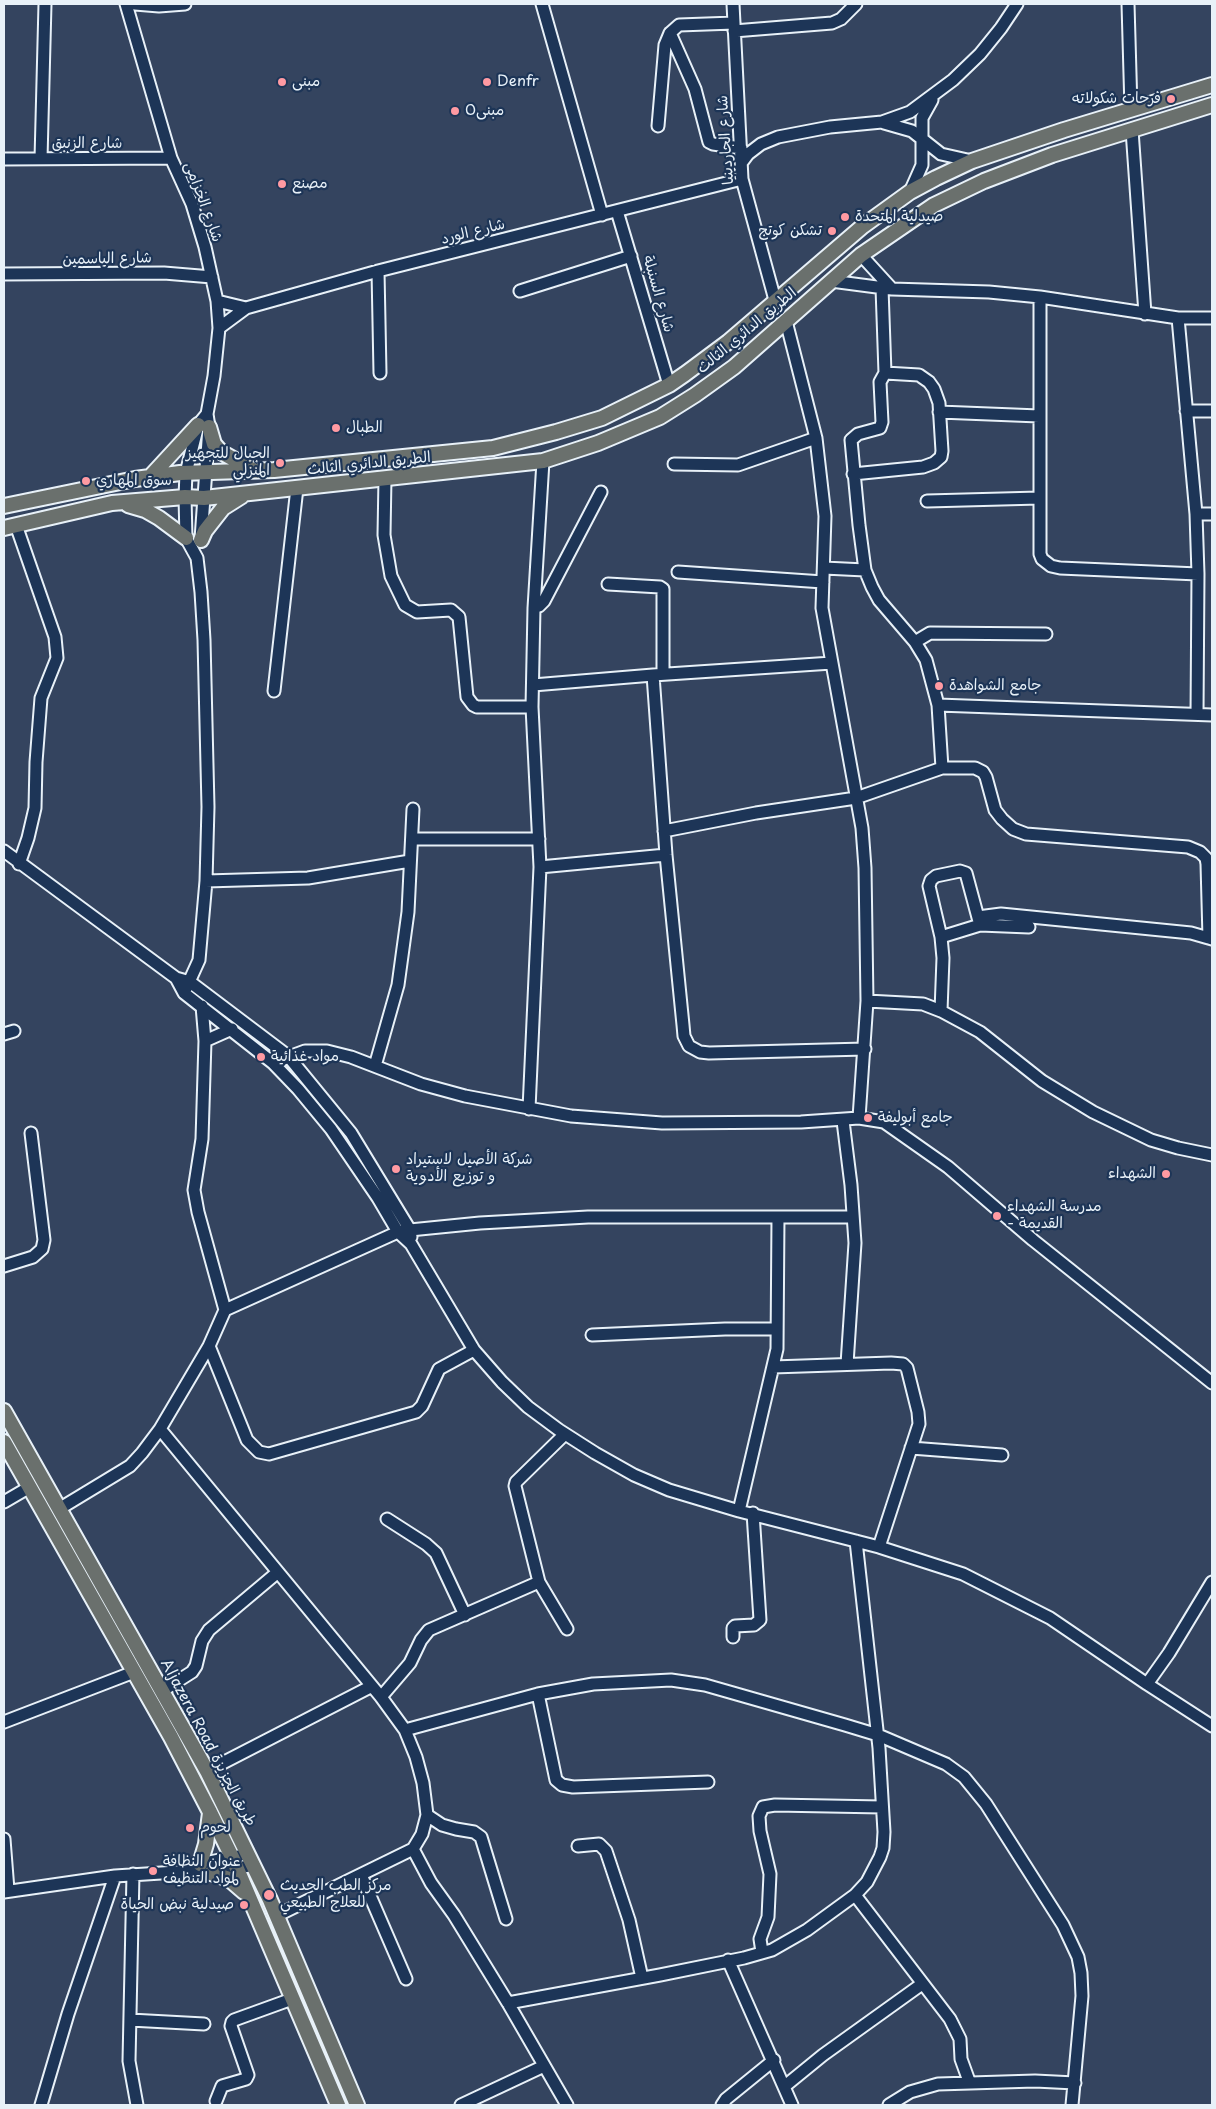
<!DOCTYPE html>
<meta charset="utf-8">
<style>
body{margin:0}
#map{position:relative;width:1216px;height:2109px;overflow:hidden;background:#34445f;font-family:"Playpen Sans",sans-serif}
canvas{display:block}
.frame{position:absolute;inset:0;border:5px solid #e8f1f8;pointer-events:none}
</style>
<div id="map">
<canvas width="1216" height="2109"></canvas>
<div class="frame"></div>
</div>
<script>
const ctx = document.querySelector('canvas').getContext('2d');
ctx.lineJoin = 'round';
function toPath(rows) {
  const path = new Path2D();
  for (const r of rows) {
    path.moveTo(r[0], r[1]);
    for (let i = 2; i < r.length; i += 2) path.lineTo(r[i], r[i + 1]);
  }
  return path;
}
function trace(path, color, width, dash) {
  ctx.strokeStyle = color;
  ctx.lineWidth = width;
  ctx.lineCap = dash ? 'butt' : 'round';
  ctx.setLineDash(dash || []);
  ctx.stroke(path);
}
function drawText(font, color, halo, rows, align = 'center') {
  ctx.font = font + ' "Playpen Sans","Playpen Sans Arabic",sans-serif';
  ctx.lineWidth = 4.5;
  ctx.setLineDash([]);
  ctx.textBaseline = 'middle';
  ctx.strokeStyle = halo;
  ctx.fillStyle = color;
  for (const [text, x, y, turn = 0] of rows) {
    ctx.save();
    ctx.translate(x, y);
    ctx.rotate((+turn || 0) * Math.PI / 180);
    ctx.textAlign = isNaN(turn) ? turn : align;
    if (halo) ctx.strokeText(text, 0, 0);
    ctx.fillText(text, 0, 0);
    ctx.restore();
  }
}
const minor = toPath([
 [126,4,171,158,192,204,205,247,217,301,219,328,214,376,207,414,209,427,201,539],
 [135,4,159,6,185,4],
 [542,4,602,215],
 [733,4,742,179,775,300],
 [1128,4,1131,109],
 [734,23,679,25,670,33,695,89,709,142,713,144,741,148],
 [734,31,832,23,841,19,856,4],
 [884,123,912,131,941,154,972,161],
 [658,126,665,45,670,33],
 [1132,130,1145,314],
 [4,159,171,158],
 [41,159,45,4],
 [742,162,748,154,761,144,778,137,830,127,882,122,910,112,953,80,980,54,1001,28,1017,4],
 [910,192,922,165,922,118,932,100],
 [617,211,669,385],
 [861,255,892,289],
 [378,271,380,373],
 [4,274,164,273,212,277],
 [831,281,892,289,989,292,1040,297,1178,318,1212,318],
 [882,288,885,373,880,382,882,422,880,428,858,434,851,440,859,525,865,570,872,587,879,600,915,642,926,660,938,705,942,768],
 [520,291,631,256],
 [1040,297,1040,554,1042,559,1051,566,1060,568,1198,574],
 [217,301,246,308],
 [1178,318,1196,514,1198,574,1197,714],
 [786,321,816,438,825,516,822,608,862,828,865,868,867,1001,859,1118],
 [219,328,246,308,378,271,742,179],
 [1186,411,1212,411],
 [939,412,1039,416],
 [674,464,738,465,816,438],
 [853,474,923,467,934,463,941,457,942,451,939,403,934,389,929,382,919,375,885,373],
 [385,478,384,535,391,576,405,605,417,612,451,610,459,617,467,697,473,705,477,707,532,707],
 [927,501,1039,498],
 [1196,514,1212,514],
 [16,525,55,637,57,658,41,698,36,762,35,808,28,838,19,864],
 [824,568,865,570],
 [678,572,823,582],
 [608,584,660,587,663,589,663,674],
 [534,608,539,606,544,601,601,492],
 [915,642,930,633,1046,634],
 [653,675,666,855,683,1025,684,1036,689,1046,700,1052,709,1053,865,1049],
 [533,685,653,675,832,663],
 [274,691,297,488],
 [938,705,1212,715],
 [664,831,756,813,856,798,942,768,975,768,983,772,986,777,995,810,1002,819,1013,829,1026,834,1188,847,1200,852,1206,858,1207,864,1209,938],
 [412,839,539,839],
 [4,851,176,978,190,982,288,1056,351,1133,410,1230,411,1237],
 [540,867,666,855],
 [206,881,308,878,410,861],
 [978,917,1001,914,1191,933,1212,939],
 [941,937,980,925,1029,927],
 [176,978,184,993,273,1063,298,1089,331,1129,378,1198,398,1232,411,1244,474,1350,502,1382,528,1407,559,1430,595,1453,634,1475,669,1490,739,1511,879,1547,963,1574,1050,1618,1147,1684,1212,1726],
 [184,993,199,960,206,881,208,807,204,640,201,592,197,558,186,538,185,497,186,473,198,425,207,414],
 [867,1001,923,1004,941,1011,980,1032,1042,1081,1093,1112,1151,1140,1178,1148,1212,1155],
 [941,1011,943,958,941,937,929,886,931,880,936,876,960,871,966,873,980,925],
 [4,1034,14,1031],
 [205,1041,232,1029],
 [273,1063,305,1051,327,1051,351,1057,421,1084,465,1096,571,1116,662,1123,801,1122,859,1118,884,1122,948,1167,1033,1240,1212,1383],
 [375,1066,398,985,408,912,413,809],
 [529,1109,540,867,532,707,534,608,543,461],
 [843,1121,851,1185,855,1243,847,1364],
 [4,1266,33,1257,42,1249,44,1240,31,1133],
 [225,1310,398,1232,410,1230,480,1223,588,1217,853,1217],
 [592,1335,725,1329,777,1329],
 [209,1346,247,1440,259,1452,269,1454,416,1412,422,1406,439,1369,474,1350],
 [773,1367,891,1363,903,1364,907,1368,918,1412,919,1424,879,1547],
 [160,1429,381,1697,405,1730,416,1757,423,1783,427,1815,422,1834,413,1849,276,1916],
 [911,1448,1002,1455],
 [4,1502,28,1488],
 [59,1509,130,1466,142,1453,160,1429,209,1346,225,1310,198,1212,194,1190,202,1139,205,1041,202,1006],
 [739,1511,777,1349,778,1217],
 [387,1519,426,1544,436,1553,465,1615],
 [539,1582,567,1629],
 [733,1637,733,1628,735,1626,754,1625,760,1620,753,1513],
 [1147,1684,1169,1653,1212,1582],
 [162,1691,192,1672,196,1666,202,1641,209,1630,278,1572],
 [538,1694,556,1780,562,1785,573,1787,708,1782],
 [381,1697,410,1663,421,1640,429,1630,539,1582,515,1486,516,1482,565,1434],
 [4,1722,134,1672],
 [405,1730,538,1694,593,1684,671,1680,705,1685,845,1725,878,1735,946,1764,964,1777,986,1804,1063,1925,1078,1957,1081,1973,1082,1996,1072,2105],
 [207,1771,372,1686],
 [427,1815,442,1825,456,1829,474,1832,481,1837,506,1919],
 [4,1839,8,1890],
 [578,1846,599,1844,606,1851,629,1920,642,1978],
 [413,1849,431,1883,454,1915,508,2003,567,2105],
 [195,1868,200,1864,239,1856],
 [133,1874,129,2061,137,2105],
 [361,1875,406,1979],
 [4,1892,115,1876,192,1871,211,1873,254,1865],
 [855,1895,950,2019,960,2039,961,2059,969,2081],
 [762,1952,760,1939,768,1917,770,1874,760,1831,759,1816,763,1807,775,1805,882,1807],
 [728,1960,792,2105],
 [508,2003,660,1975,744,1958,772,1950,807,1930,855,1895,867,1882,880,1857,883,1848,884,1832,879,1748,856,1541],
 [130,2020,204,2024],
 [785,2086,823,2055,922,1984],
 [216,2101,222,2086,246,2079,248,2075,231,2026,232,2022,234,2020,292,1999],
 [41,2105,68,2014,115,1876],
 [461,2105,544,2066],
 [722,2105,726,2099,774,2060],
 [889,2105,910,2092,938,2084,1035,2081,1075,2083]
]);
const major = toPath([
 [209,427,214,444,221,452,251,469],
 [150,477,198,425],
 [128,505,145,510,159,518,186,538],
 [4,506,135,479,180,473,274,470,493,448,556,432,602,418,669,385,685,374,728,342,863,226,910,192,936,178,972,161,1064,130,1212,85],
 [4,528,112,503,185,497,204,498,543,461,598,443,660,417,695,395,734,367,861,255,934,205,984,181,1052,155,1212,105],
 [201,540,205,531,223,508,242,496],
 [4,1411,207,1771,270,1900,357,2105],
 [4,1442,171,1737,210,1812,232,1857,338,2105],
 [200,1864,206,1844,210,1813],
 [211,1873,229,1879,244,1892]
]);
trace(minor, '#e8f1f8', 15);
trace(major, '#e8f1f8', 18);
trace(minor, '#1d3557', 11);
trace(major, '#6a706d', 14);
for (const [x, y, r, color] of [
 [282,82,5,"#ff9aa2"],
 [487,82,5,"#ff9aa2"],
 [1171,99,5,"#ff9aa2"],
 [455,111,5,"#ff9aa2"],
 [282,184,5,"#ff9aa2"],
 [845,217,5,"#ff9aa2"],
 [832,231,5,"#ff9aa2"],
 [336,428,5,"#ff9aa2"],
 [280,463,5,"#ff9aa2"],
 [86,481,5,"#ff9aa2"],
 [939,686,5,"#ff9aa2"],
 [261,1057,5,"#ff9aa2"],
 [868,1118,5,"#ff9aa2"],
 [396,1169,5,"#ff9aa2"],
 [1166,1174,5,"#ff9aa2"],
 [997,1216,5,"#ff9aa2"],
 [190,1828,5,"#ff9aa2"],
 [153,1871,5,"#ff9aa2"],
 [269,1895,6,"#ff9aa2"],
 [244,1905,5,"#ff9aa2"]
]) {
  const dot = new Path2D();
  dot.arc(x, y, r, 0, 2 * Math.PI);
  ctx.fillStyle = color;
  ctx.fill(dot);
  trace(dot, '#1d3557', 2);
}
drawText('15px', '#e8f1f8', '#1d3557', [
 ["مبنى",292,82],
 ["Denfr",497,82],
 ["فرحات شكولاته",1161,99,"right"],
 ["مبنى0",465,111],
 ["مصنع",292,184],
 ["صيدلية المتحدة",855,217],
 ["تشكن كوتج",822,231,"right"],
 ["الطبال",346,428],
 ["الجبال للتجهيز",270,454,"right"],
 ["المنزلي",270,471,"right"],
 ["سوق المهاري",96,481],
 ["جامع الشواهدة",949,686],
 ["مواد غذائية",271,1057],
 ["جامع أبوليفة",878,1118],
 ["شركة الأصيل لاستيراد",406,1160],
 ["و توزيع الأدوية",406,1177],
 ["الشهداء",1156,1174,"right"],
 ["مدرسة الشهداء",1007,1207],
 ["- القديمة",1007,1224],
 ["لحوم",200,1828],
 ["عنوان النظافة",163,1862],
 ["لمواد التنظيف",163,1879],
 ["مركز الطب الحديث",280,1886],
 ["للعلاج الطبيعي",280,1903],
 ["صيدلية نبض الحياة",234,1905,"right"]
], 'left');
drawText('15px', '#e8f1f8', '#1d3557', [
 ["شارع الجاردينيا",726,140,-94],
 ["شارع الزنبق",87,144],
 ["شارع الخزامى",203,202,70],
 ["شارع الورد",473,232,-14],
 ["شارع الياسمين",107,259,-1],
 ["شارع السنبلة",658,294,74],
 ["الطريق الدائري الثالث",747,331,-40],
 ["الطريق الدائري الثالث",369,464,-6],
 ["Aljazera Road طريق الجزيزة",208,1743,62]
]);
</script>
